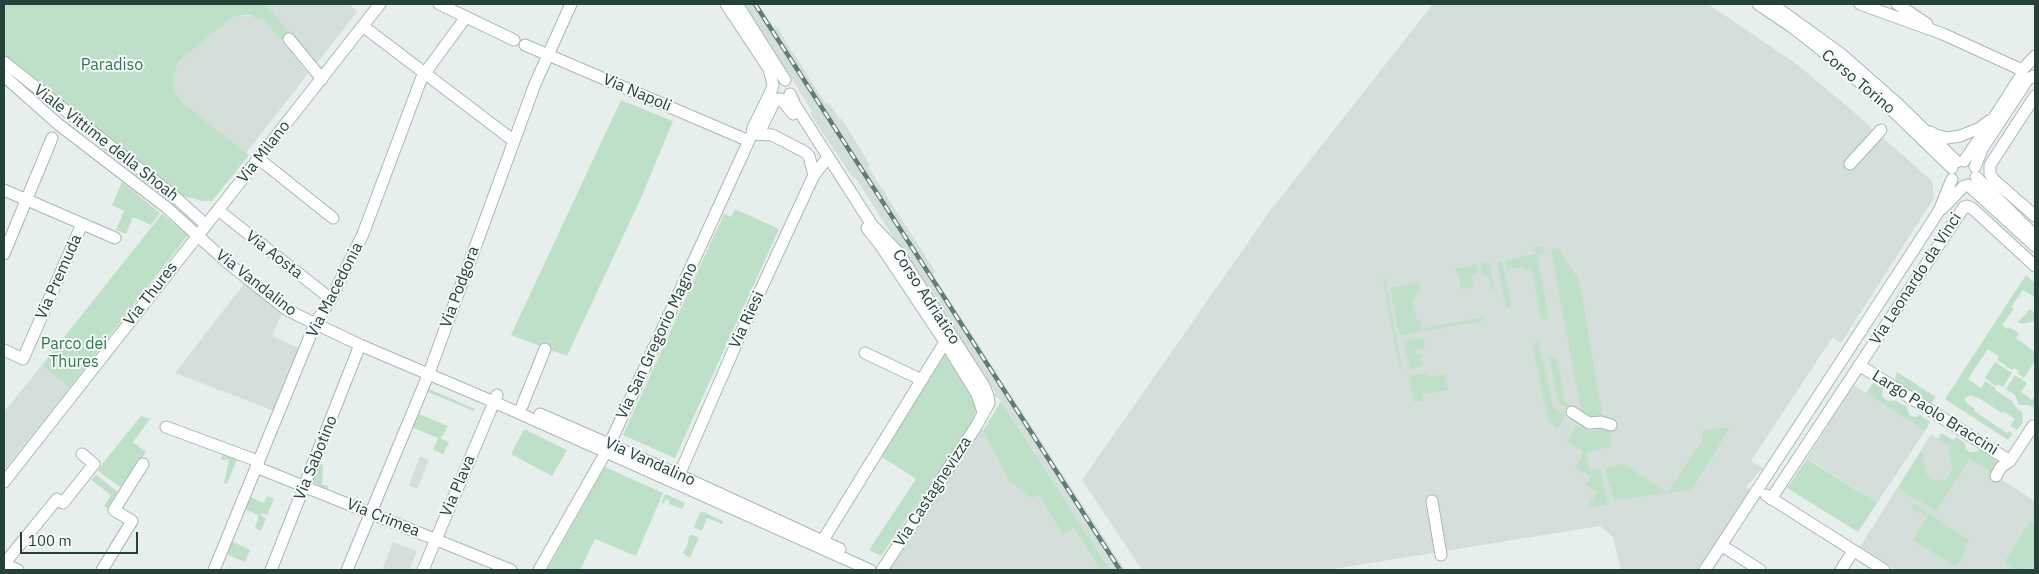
<!DOCTYPE html>
<style>
body{margin:0}
#map{position:relative;width:2039px;height:574px;overflow:hidden;background:#e6efeb;font-family:"IBM Plex Sans",sans-serif}
canvas{display:block}
.frame{position:absolute;inset:0;border:5px solid #24423a;pointer-events:none}
.scale{position:absolute;left:20px;top:532px;width:118px;height:22px;box-sizing:border-box;border:2px solid #24423a;border-top:0;padding-left:6px;font-size:15px;line-height:18px;white-space:nowrap;color:#24423a;-webkit-text-stroke:4px #f7fbf9;paint-order:stroke}
</style>
<div id="map">
<canvas width="2039" height="574"></canvas>
<div class="frame"></div>
<div class="scale">100 m</div>
</div>
<script>
const ctx = document.querySelector('canvas').getContext('2d');
ctx.lineJoin = 'round';
function fill(path, color) {
  ctx.fillStyle = color;
  ctx.fill(path, 'evenodd');
}
function toPath(rows) {
  const path = new Path2D();
  for (const r of rows) {
    path.moveTo(r[0], r[1]);
    for (let i = 2; i < r.length; i += 2) path.lineTo(r[i], r[i + 1]);
  }
  return path;
}
function trace(path, color, width, dash) {
  ctx.strokeStyle = color;
  ctx.lineWidth = width;
  ctx.lineCap = dash ? 'butt' : 'round';
  ctx.setLineDash(dash || []);
  ctx.stroke(path);
}
function drawText(font, color, halo, rows, align = 'center') {
  ctx.font = font + ' "IBM Plex Sans",sans-serif';
  ctx.lineWidth = 4;
  ctx.setLineDash([]);
  ctx.textBaseline = 'middle';
  ctx.strokeStyle = halo;
  ctx.fillStyle = color;
  for (const [text, x, y, turn = 0] of rows) {
    ctx.save();
    ctx.translate(x, y);
    ctx.rotate((+turn || 0) * Math.PI / 180);
    ctx.textAlign = isNaN(turn) ? turn : align;
    if (halo) ctx.strokeText(text, 0, 0);
    ctx.fillText(text, 0, 0);
    ctx.restore();
  }
}
fill(toPath([
 [266,4,350,4,357,12,316,64],
 [744,4,758,4,773,27,776,26,826,104,829,103,840,119,842,119,870,165,868,167,935,271,933,275,1125,570,1110,570,1000,399,999,400,994,394,996,393,923,280,918,276,855,177,853,178,810,114,812,111],
 [1433,4,1708,4,1795,63,1848,107,1932,181,1934,198,1841,343,1832,338,1751,461,1763,468,1746,487,1751,491,1698,570,1621,570,1613,537,1600,526,1327,570,1142,570,1082,480,1270,211],
 [240,15,257,17,269,25,308,74,246,153,181,101,175,91,173,80,178,62,232,18],
 [247,280,284,309,272,336,303,350,277,412,175,373],
 [42,365,69,388,4,470,4,412],
 [1854,385,1925,431,1877,503,1807,458],
 [981,427,1009,481,1040,497,1063,535,1074,528,1101,570,884,570],
 [1931,434,2035,501,2035,570,1896,570,1860,547],
 [420,456,429,460,417,489,409,485],
 [393,542,417,551,409,570,382,570]
]), '#d4dfda');
fill(toPath([
 [4,4,266,4,291,34,282,41,264,21,249,15,240,15,232,18,178,62,173,80,175,91,181,101,249,155,212,201,203,201,175,194,4,56],
 [621,100,673,121,641,198,567,356,511,335],
 [122,182,160,213,151,225,133,217,126,234,116,230,124,211,112,205],
 [735,209,779,229,675,458,623,435,724,214,731,217],
 [162,214,188,235,69,388,42,365],
 [1535,247,1542,247,1545,253,1537,255,1549,319,1541,319,1533,272,1522,267,1507,270,1505,260,1536,254],
 [1558,249,1579,280,1603,418,1588,421,1582,415,1551,250],
 [1502,261,1512,307,1506,308,1497,262],
 [1489,262,1495,290,1492,290,1490,279,1482,274,1480,264],
 [1476,265,1478,274,1472,276,1474,287,1461,289,1459,276,1454,269],
 [2026,275,2035,283,2035,297,2023,290,2013,304,2012,308,2014,309,2002,325,2007,329,2009,327,2019,333,2016,338,2035,352,2035,361,2024,378,2017,373,2019,371,2014,368,2012,370,1997,360,1999,356,1988,349,1968,379,1981,388,1985,381,1996,388,1995,390,2012,401,2017,409,2022,412,2023,422,2017,430,2010,425,2015,419,2003,411,2002,413,1977,397,1976,398,1971,395,1964,398,1967,403,1975,409,1974,411,2007,433,2009,431,2013,434,2008,440,1945,399],
 [1385,278,1402,369,1399,366,1385,290,1383,280],
 [1419,282,1421,292,1415,293,1416,298,1412,299,1417,321,1420,320,1422,331,1401,335,1399,333,1390,288],
 [2030,309,2035,313,2035,321,2022,324,2018,322],
 [1483,317,1483,321,1425,331,1424,328],
 [1423,337,1425,348,1415,350,1416,355,1421,354,1423,366,1410,369,1404,341],
 [1538,340,1553,407,1566,415,1558,428,1548,421,1533,347],
 [944,349,974,395,977,408,975,414,973,422,881,556,869,550,916,479,879,455],
 [1549,356,1557,358,1565,402,1571,406,1570,409,1558,402],
 [1995,362,2012,373,2003,387,1998,384,1996,386,1985,378],
 [1897,372,1936,397,1931,404,1920,398,1916,391,1908,390,1897,384,1895,377],
 [1427,373,1428,377,1445,374,1448,390,1422,394,1423,401,1414,402,1409,376],
 [2015,375,2027,383,2021,392,2032,400,2035,396,2035,408,2028,405,2019,405,2015,395,2006,389],
 [1874,382,1883,389,1882,395,1885,400,1890,401,1894,400,1907,407,1909,415,1915,417,1920,415,1930,422,1925,431,1866,393],
 [427,388,475,409,474,411,428,392,419,414,448,426,444,434,440,438,449,442,443,454,433,450,438,438,411,427],
 [1001,401,1110,570,1101,570,1074,528,1063,535,1040,497,1037,495,1033,498,1009,481,983,431],
 [141,416,150,419,133,442,146,452,124,487,120,487,98,471,102,464],
 [1577,426,1588,431,1610,429,1611,447,1586,452,1590,471,1600,469,1608,505,1587,508,1597,492,1586,485,1591,477,1575,467,1584,452,1567,441],
 [1726,427,1730,428,1691,490,1614,500,1605,468,1624,464,1668,493,1698,446,1703,443,1702,431],
 [524,429,567,450,552,476,511,454],
 [1941,433,1953,440,1956,437,1965,443,1966,449,1970,452,1975,452,1980,449,1997,461,1993,474,1969,459,1936,511,1898,488,1921,452,1925,455,1923,458,1927,475,1936,481,1947,479,1953,469,1949,451,1951,447,1938,439],
 [223,454,237,459,227,484,224,483,229,460,226,459,225,461,221,459],
 [1807,459,1877,503,1858,532,1787,488],
 [320,463,323,465,322,485,328,486,328,489,312,482],
 [605,467,663,493,636,556,595,539,580,570,547,570],
 [96,475,117,491,118,495,109,509,104,506,111,495,91,480],
 [665,494,685,503,682,509,669,504,670,501,666,499,663,504,661,503],
 [267,496,274,499,267,515,262,513,261,516,266,518,261,531,255,528,258,519,258,515,245,509,250,497,264,503],
 [1914,504,1969,540,1965,547,1967,549,1956,567,1913,540,1927,517,1912,508],
 [701,511,723,521,722,524,707,518,702,531,695,528,694,526],
 [2030,521,2035,525,2035,562,2030,570,2015,570,2004,563],
 [692,535,699,537,690,558,683,553,687,546,689,536],
 [231,541,250,550,245,562,226,554]
]), '#bfe0c8');
const minor = toPath([
 [439,4,514,40],
 [726,4,769,69,773,85],
 [737,4,785,80],
 [1758,4,1792,27,1834,60,1892,110,1952,168],
 [1772,4,1841,54,1899,105,1957,162],
 [1860,4,1943,34,2022,70],
 [1897,4,1927,24],
 [364,27,514,141],
 [289,39,322,79],
 [525,45,749,141],
 [4,62,174,196,206,225],
 [4,76,58,124,166,207,229,264,287,310,360,345,494,402,870,570],
 [772,89,753,128,752,134,760,131,774,102,778,99],
 [790,94,795,105,872,225,898,252,984,386,988,396,989,403,977,425,882,570],
 [2035,96,1990,165,1990,174,1994,180,2035,216],
 [781,99,793,114],
 [1930,132,1936,135,1947,138,1960,136,1980,128,1989,121],
 [259,159,333,218],
 [1964,161,1994,118,2022,74,2022,70,2035,56],
 [1850,164,1881,130],
 [1975,167,1982,149,2028,79,2034,76],
 [1976,177,2035,236],
 [1968,185,2035,246],
 [4,190,115,238],
 [1943,208,1964,186],
 [218,210,331,299],
 [867,228,881,246,945,342,977,394,983,412],
 [4,254,52,138],
 [4,350,23,359,82,224],
 [865,353,922,380],
 [1859,365,2010,461],
 [522,406,545,349],
 [1572,412,1589,423,1601,422,1611,425],
 [540,414,679,475,840,549],
 [166,427,258,461],
 [256,467,511,570],
 [1996,476,2001,467,2010,461,2033,426,2035,427],
 [4,482,380,4],
 [676,482,748,317,814,175,825,161],
 [1766,495,1884,570],
 [1771,499,1964,207,1967,206,1973,209,2035,266],
 [1432,501,1441,555],
 [820,545,945,342],
 [1721,545,1760,570],
 [4,564,57,499,63,503,94,464,82,454],
 [4,564,18,570],
 [102,570,132,521,114,510,143,464],
 [214,570,315,324,331,299,363,234,422,77,466,17],
 [271,570,360,345],
 [347,570,429,373,535,84,571,4],
 [423,570,497,395],
 [539,570,606,452,752,134,772,135,805,152,809,156,814,175],
 [1705,570,1939,211,1952,179],
 [1841,570,1853,551]
]);
trace(minor, '#a8b8b2', 13);
trace(minor, '#fff', 11);
const rail = toPath([
 [755,4,1120,570]
]);
trace(rail, '#5f7d75', 4.5);
trace(rail, '#f7fbf9', 2.5, [8]);
drawText('16px', '#2d7a4b', '#f7fbf9', [
 ["Paradiso",112,65],
 ["Parco dei",74,344],
 ["Thures",74,362]
]);
drawText('16px', '#24423a', '#f7fbf9', [
 ["Corso Torino",1858,82,40],
 ["Via Napoli",637,93,23],
 ["Viale Vittime della Shoah",106,143,38],
 ["Via Milano",264,152,-52],
 ["Via Aosta",274,255,38],
 ["Via Premuda",59,277,-66],
 ["Via Leonardo da Vinci",1916,279,-57],
 ["Via Vandalino",256,283,38],
 ["Via Podgora",460,287,-70],
 ["Via Macedonia",335,290,-63],
 ["Via Thures",151,294,-52],
 ["Corso Adriatico",926,297,57],
 ["Via Riesi",747,320,-65],
 ["Via San Gregorio Magno",657,341,-65],
 ["Largo Paolo Braccini",1935,413,32],
 ["Via Sabotino",316,458,-68],
 ["Via Vandalino",650,462,24],
 ["Via Plava",458,486,-67],
 ["Via Castagnevizza",933,492,-57],
 ["Via Crimea",383,518,22]
]);
</script>
